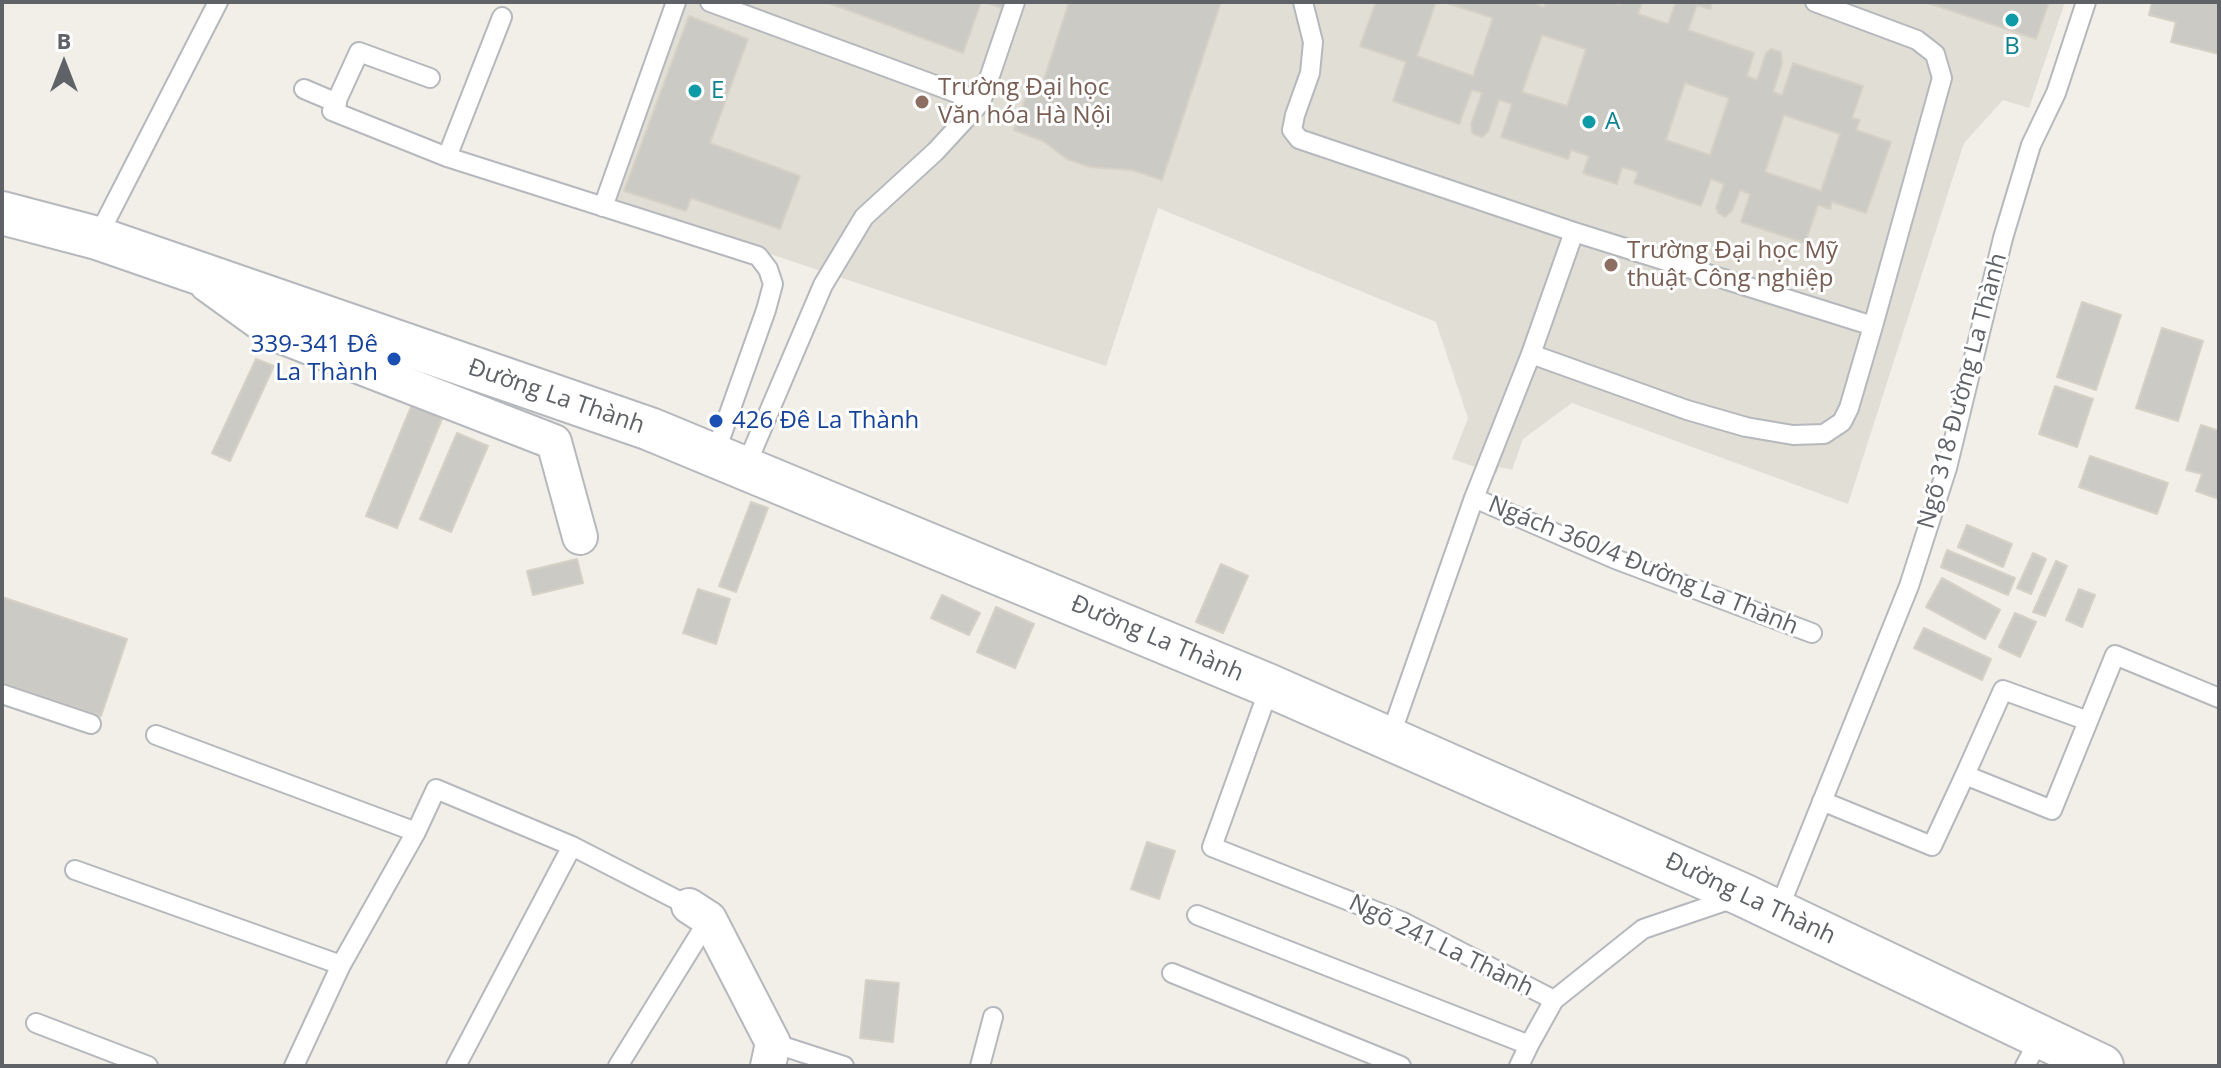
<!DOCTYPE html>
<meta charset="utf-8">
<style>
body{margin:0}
#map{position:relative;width:2221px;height:1068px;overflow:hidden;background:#f1efe8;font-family:"Open Sans",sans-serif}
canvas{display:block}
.frame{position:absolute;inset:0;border:4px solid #5f6368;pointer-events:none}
.north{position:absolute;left:24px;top:24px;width:80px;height:80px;-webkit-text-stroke:6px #fff;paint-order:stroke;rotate:0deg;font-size:22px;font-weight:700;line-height:32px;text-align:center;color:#5f6368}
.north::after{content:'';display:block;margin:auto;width:28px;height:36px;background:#5f6368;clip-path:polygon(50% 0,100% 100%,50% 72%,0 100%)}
</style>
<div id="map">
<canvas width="2221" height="1068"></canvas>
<div class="frame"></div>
<div class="north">B</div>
</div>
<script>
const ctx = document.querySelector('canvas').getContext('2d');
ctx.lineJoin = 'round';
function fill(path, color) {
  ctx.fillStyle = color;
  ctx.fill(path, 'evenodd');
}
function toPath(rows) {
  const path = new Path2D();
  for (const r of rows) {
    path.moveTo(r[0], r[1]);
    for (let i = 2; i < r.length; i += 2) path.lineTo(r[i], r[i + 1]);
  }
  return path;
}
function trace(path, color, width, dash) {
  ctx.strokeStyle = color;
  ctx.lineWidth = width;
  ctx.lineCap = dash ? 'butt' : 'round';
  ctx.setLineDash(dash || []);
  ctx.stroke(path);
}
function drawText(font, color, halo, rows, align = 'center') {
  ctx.font = font + ' "Open Sans",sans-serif';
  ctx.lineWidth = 6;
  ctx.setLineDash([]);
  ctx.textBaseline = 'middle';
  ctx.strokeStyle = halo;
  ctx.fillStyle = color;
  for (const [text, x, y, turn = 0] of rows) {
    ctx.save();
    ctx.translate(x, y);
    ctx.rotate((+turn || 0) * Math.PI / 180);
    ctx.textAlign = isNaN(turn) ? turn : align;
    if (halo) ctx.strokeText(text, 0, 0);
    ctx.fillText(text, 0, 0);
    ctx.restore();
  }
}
fill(toPath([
 [686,2,2065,2,2029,108,2003,100,1964,143,1848,504,1572,403,1523,439,1512,470,1499,467,1496,474,1452,459,1468,418,1436,322,1158,208,1106,366,614,202]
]), '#e1ded6');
const building = toPath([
 [826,2,981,2,963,53,826,2],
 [985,2,1006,2,1004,9,985,2],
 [1069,2,1221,2,1162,180,1132,170,1090,167,1067,159,1043,141,1014,130,1030,86,1041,89,1069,2],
 [1376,2,1436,2,1417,56,1473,76,1493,18,1444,2,1537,2,1536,4,1544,7,1546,2,1611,2,1620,5,1621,2,1642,2,1638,14,1668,24,1676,2,1712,2,1710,9,1697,5,1688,30,1754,53,1747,76,1757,80,1766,53,1771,49,1781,52,1782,64,1773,92,1782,95,1793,63,1863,86,1852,118,1860,120,1856,130,1891,142,1866,213,1832,202,1830,209,1818,205,1805,243,1741,222,1750,194,1740,190,1732,211,1725,217,1718,213,1716,208,1724,184,1711,179,1701,206,1634,183,1638,172,1622,167,1617,184,1583,173,1589,156,1571,150,1568,159,1501,137,1512,104,1499,100,1488,132,1482,137,1472,133,1471,124,1482,93,1472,90,1459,124,1393,101,1406,62,1360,46,1376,2],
 [1542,35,1586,49,1567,106,1522,92,1542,35],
 [1685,83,1729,98,1710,155,1666,140,1685,83],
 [1784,115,1840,134,1821,191,1765,172,1784,115],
 [1925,2,2049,2,2036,39,1925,2],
 [2152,2,2219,2,2219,54,2171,42,2176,22,2149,15,2152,2],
 [689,16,748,39,710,143,800,176,780,229,691,198,686,211,624,191,689,16],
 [2082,302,2121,315,2096,390,2057,377,2082,302],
 [2162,328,2203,341,2178,421,2136,408,2162,328],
 [256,359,274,366,230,461,212,453,256,359],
 [2055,386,2093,399,2077,447,2039,434,2055,386],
 [413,402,444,414,397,528,366,516,413,402],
 [2201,425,2219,431,2219,499,2196,491,2202,474,2186,470,2201,425],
 [457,433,488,446,451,532,420,519,457,433],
 [2090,456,2168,483,2157,514,2079,487,2090,456],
 [751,502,768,508,736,592,719,586,751,502],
 [1967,525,2012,544,2003,567,1958,547,1967,525],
 [1947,550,2015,578,2008,595,1941,567,1947,550],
 [2033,553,2046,559,2031,594,2017,588,2033,553],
 [577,559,583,583,533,595,527,571,577,559],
 [2056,561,2067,566,2045,616,2033,612,2056,561],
 [1221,564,1248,576,1223,633,1196,622,1221,564],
 [1942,578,2000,610,1985,639,1926,607,1942,578],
 [698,589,730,599,716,644,683,633,698,589],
 [2079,589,2095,595,2082,627,2066,620,2079,589],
 [942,595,980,613,969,635,931,618,942,595],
 [2,597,127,639,101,716,2,683,2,597],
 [996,607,1034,624,1015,668,977,652,996,607],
 [2015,613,2036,622,2020,657,1999,647,2015,613],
 [1924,628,1991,659,1982,680,1914,648,1924,628],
 [1147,842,1175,851,1159,899,1131,889,1147,842],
 [866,980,899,983,893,1042,860,1038,866,980]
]);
fill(building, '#cccac5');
trace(building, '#d6d1c6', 2);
const service = toPath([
 [710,2,981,102],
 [1303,2,1313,42,1310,73,1295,115,1292,130,1299,139,1574,232,1873,326],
 [430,78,359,52,332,111,447,157,758,256,768,269,773,284,766,310,714,456],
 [304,89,337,103],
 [447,157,502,17],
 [603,207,676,2],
 [97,238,218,2],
 [1531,354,1687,410,1746,427,1793,435,1824,434,1842,422,1849,408,1873,326,1942,78,1935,54,1917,40,1815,2],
 [745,468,823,285,864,217,936,151,981,102,1015,2],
 [1474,498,1615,559,1812,633],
 [1270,686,1212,847,1403,922,1554,1000,1643,929,1737,897],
 [2,694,91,724],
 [156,735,416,832],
 [1389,740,1474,498,1531,354,1574,232],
 [1965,775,2003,690,2088,721],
 [1822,801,1932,846,1965,775,2052,810,2115,655,2219,698],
 [75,870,341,965],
 [1778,911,1909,586,1947,468,2003,238,2031,145,2056,93,2086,2],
 [1197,915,1529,1045,1554,1000],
 [1172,973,1401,1066],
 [36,1023,148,1066],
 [773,1043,844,1066],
 [294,1066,341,965,416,832,436,789,572,846,689,906],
 [456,1066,572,846],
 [618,1066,709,919],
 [980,1066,993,1017],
 [1519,1066,1529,1045],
 [2025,1066,2041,1036]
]);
const minor = toPath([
 [207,284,276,334,554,442,580,537],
 [689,906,709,919,773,1043,768,1066]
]);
const tertiary = toPath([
 [2,213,97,238,650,429,1270,686,1743,895,2102,1066]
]);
trace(service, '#b5b8bc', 22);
trace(minor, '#b5b8bc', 38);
trace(tertiary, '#b5b8bc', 46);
trace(service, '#fff', 18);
trace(minor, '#fff', 34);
trace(tertiary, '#fff', 42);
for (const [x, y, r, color] of [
 [2012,20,8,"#0f9aa8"],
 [695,91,8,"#0f9aa8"],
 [922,102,8,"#8d6e63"],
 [1589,122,8,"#0f9aa8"],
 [1611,265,8,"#8d6e63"],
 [394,359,8,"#1a4fb4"],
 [716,421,8,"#1a4fb4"]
]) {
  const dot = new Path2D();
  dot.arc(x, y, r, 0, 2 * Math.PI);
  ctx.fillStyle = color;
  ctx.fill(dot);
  trace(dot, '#fff', 3);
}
drawText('24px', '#0d838f', '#fff', [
 ["B",2012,47,"center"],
 ["E",711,91],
 ["A",1605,122]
], 'left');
drawText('24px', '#785e54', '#fff', [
 ["Trường Đại học",938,88],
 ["Văn hóa Hà Nội",938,116],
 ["Trường Đại học Mỹ",1627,251],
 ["thuật Công nghiệp",1627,279]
], 'left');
drawText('24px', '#164399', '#fff', [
 ["339-341 Đê",378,345],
 ["La Thành",378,373],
 ["426 Đê La Thành",732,421,"left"]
], 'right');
drawText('24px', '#5f6368', '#fff', [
 ["Ngõ 318 Đường La Thành",1963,391,-75],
 ["Đường La Thành",556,397,19],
 ["Ngách 360/4 Đường La Thành",1643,566,22],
 ["Đường La Thành",1157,639,23],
 ["Đường La Thành",1750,899,25],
 ["Ngõ 241 La Thành",1441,946,26]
]);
</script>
